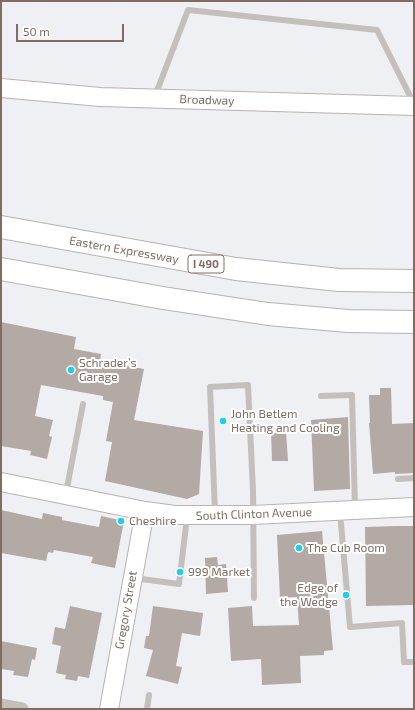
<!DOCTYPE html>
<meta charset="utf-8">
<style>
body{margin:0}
#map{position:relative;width:415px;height:710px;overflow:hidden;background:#eff0f4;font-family:"Exo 2",sans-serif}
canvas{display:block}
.frame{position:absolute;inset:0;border:2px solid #826c62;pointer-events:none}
.scale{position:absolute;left:16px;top:24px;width:108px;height:18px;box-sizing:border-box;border:2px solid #826c62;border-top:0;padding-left:5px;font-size:12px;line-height:14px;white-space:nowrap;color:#826c62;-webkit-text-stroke:3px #fff;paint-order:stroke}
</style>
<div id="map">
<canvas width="415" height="710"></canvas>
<div class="frame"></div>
<div class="scale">50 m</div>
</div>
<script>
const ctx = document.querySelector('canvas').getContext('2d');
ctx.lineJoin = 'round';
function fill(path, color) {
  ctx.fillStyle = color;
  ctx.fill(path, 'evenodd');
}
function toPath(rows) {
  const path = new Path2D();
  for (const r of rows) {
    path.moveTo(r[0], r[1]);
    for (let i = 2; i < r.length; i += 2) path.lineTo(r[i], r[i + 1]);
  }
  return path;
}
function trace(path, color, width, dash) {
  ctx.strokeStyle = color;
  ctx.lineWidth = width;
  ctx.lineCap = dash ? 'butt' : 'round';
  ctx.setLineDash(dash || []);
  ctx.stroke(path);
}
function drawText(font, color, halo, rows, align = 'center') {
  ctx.font = font + ' "Exo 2",sans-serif';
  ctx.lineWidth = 4;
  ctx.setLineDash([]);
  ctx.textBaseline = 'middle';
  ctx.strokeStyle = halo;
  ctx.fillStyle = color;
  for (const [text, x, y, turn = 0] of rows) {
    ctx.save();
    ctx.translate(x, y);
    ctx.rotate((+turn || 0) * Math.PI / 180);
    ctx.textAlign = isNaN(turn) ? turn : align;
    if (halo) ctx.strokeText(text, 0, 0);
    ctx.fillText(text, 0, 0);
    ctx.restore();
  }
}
fill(toPath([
 [1,322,76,337,74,349,101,354,100,361,144,369,134,420,203,431,199,494,187,499,105,481,112,442,106,441,113,402,103,400,103,396,41,385,35,416,53,420,49,436,52,437,47,459,30,455,31,451,1,446],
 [380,388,391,388,392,424,414,423,414,473,395,474,395,472,373,474,369,423,370,423,369,395,380,395],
 [348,417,350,489,314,491,311,420],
 [286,432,288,461,272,461,271,433],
 [1,510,42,519,43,513,62,517,62,520,99,527,101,516,124,521,115,568,91,563,93,557,54,550,53,553,48,552,46,561,1,553],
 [396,526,414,526,414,605,366,606,365,527],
 [322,531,333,650,324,651,324,655,300,656,301,683,262,685,261,659,231,661,228,608,252,606,253,626,299,625,297,597,280,598,277,535],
 [217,557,218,565,226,564,228,592,206,594,205,558],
 [70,606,102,613,89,678,78,676,77,681,65,679,66,675,56,673,61,646,52,644,55,627,65,629],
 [153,606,203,613,200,636,182,633,176,666,182,667,178,684,146,676,153,650,144,648,146,636,149,636],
 [1,641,37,648,35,660,32,659,28,677,13,675,14,671,1,669]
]), '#b3a9a5');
const secondary = toPath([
 [1,88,100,97,414,106],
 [1,482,145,511,175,515,253,515,414,507],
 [109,709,145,511]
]);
const highway = toPath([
 [1,227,236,269,339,280,414,281],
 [1,269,163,298,268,314,348,321,414,322]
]);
trace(secondary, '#b9b2af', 20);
trace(highway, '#b7b2b0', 24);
trace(toPath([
 [155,96,188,10,377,30,414,104],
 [321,396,352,395,355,508],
 [398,479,414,478],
 [66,493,83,404],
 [340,512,350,627,402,623,404,662,414,662],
 [215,513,210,387,248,385,253,491,254,598],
 [134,578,179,584,187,517],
 [147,709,149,695]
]), '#c5bfbc', 6);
trace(toPath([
 [1,705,22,709]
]), '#c5bfbc', 13);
trace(secondary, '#fff', 18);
trace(highway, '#fff', 22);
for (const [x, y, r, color] of [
 [71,370,4,"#1bd0e8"],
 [223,421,4,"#1bd0e8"],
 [121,521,4,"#1bd0e8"],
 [299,548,4,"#1bd0e8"],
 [180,572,4,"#1bd0e8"],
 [346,595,4,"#1bd0e8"]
]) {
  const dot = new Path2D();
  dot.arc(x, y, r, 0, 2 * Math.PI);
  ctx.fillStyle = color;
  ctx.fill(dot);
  trace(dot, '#fff', 1.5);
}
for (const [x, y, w] of [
 [206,264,36]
]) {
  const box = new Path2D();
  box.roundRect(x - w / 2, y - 9, w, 18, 3);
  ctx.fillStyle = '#fff';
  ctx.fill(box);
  trace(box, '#826c62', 1);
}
drawText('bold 11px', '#826c62', null, [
 ["I 490",206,264]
]);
drawText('12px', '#826c62', '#fff', [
 ["Broadway",207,100,2],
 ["Eastern Expressway",124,250,10],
 ["South Clinton Avenue",254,514,-2],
 ["Gregory Street",126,610,-80]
]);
drawText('12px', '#826c62', '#fff', [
 ["Schrader’s",79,363],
 ["Garage",79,377],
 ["John Betlem",231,414],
 ["Heating and Cooling",231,428],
 ["Cheshire",129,521],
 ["The Cub Room",307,548],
 ["999 Market",188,572],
 ["Edge of",338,588,"right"],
 ["the Wedge",338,602,"right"]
], 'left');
</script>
